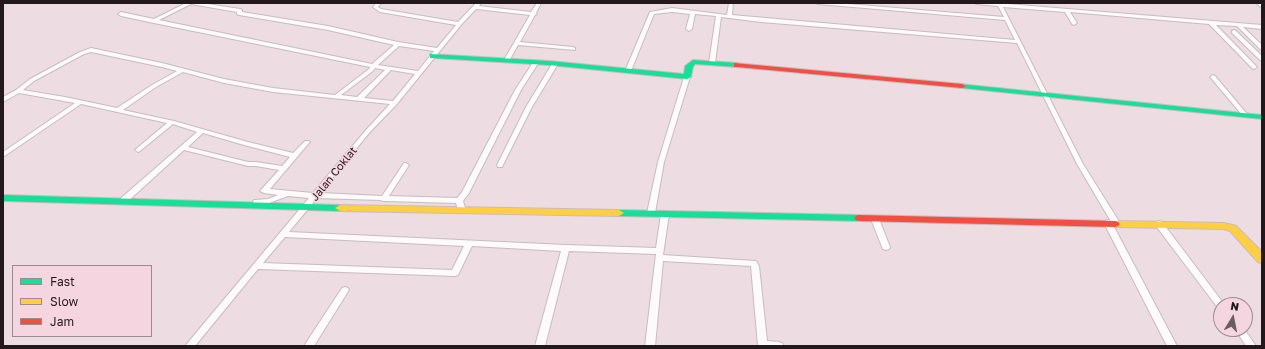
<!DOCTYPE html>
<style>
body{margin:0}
#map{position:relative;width:1265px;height:349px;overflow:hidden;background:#eddce2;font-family:"Golos Text",sans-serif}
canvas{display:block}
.frame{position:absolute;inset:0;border:4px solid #23191c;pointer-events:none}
.legend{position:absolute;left:12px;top:265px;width:140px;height:72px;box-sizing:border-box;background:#f4d5e0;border:1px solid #a08a92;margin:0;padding:5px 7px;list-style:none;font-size:12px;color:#23191c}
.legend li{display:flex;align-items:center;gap:8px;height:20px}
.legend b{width:20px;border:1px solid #a08a92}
.north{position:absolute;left:1213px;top:297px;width:40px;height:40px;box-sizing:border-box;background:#f4d5e0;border:1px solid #a08a92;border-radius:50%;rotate:10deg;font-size:11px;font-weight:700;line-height:16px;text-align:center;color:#23191c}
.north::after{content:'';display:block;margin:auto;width:14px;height:18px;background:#6a5d61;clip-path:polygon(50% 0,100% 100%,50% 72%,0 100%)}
</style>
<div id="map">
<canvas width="1265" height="349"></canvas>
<div class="frame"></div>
<ul class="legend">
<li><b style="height:5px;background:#16e098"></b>Fast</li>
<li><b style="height:5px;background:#ffcf43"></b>Slow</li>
<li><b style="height:5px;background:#f24e42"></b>Jam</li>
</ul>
<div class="north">N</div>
</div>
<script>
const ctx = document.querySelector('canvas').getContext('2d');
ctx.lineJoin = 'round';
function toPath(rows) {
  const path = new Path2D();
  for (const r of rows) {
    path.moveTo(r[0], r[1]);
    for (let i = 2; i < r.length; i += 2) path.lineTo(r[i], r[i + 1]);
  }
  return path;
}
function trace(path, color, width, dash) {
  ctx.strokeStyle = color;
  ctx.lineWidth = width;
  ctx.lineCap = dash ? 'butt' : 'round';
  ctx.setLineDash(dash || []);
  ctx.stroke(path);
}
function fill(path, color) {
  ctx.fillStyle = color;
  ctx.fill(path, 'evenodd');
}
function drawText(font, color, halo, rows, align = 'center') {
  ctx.font = font + ' "Golos Text",sans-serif';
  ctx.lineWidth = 3;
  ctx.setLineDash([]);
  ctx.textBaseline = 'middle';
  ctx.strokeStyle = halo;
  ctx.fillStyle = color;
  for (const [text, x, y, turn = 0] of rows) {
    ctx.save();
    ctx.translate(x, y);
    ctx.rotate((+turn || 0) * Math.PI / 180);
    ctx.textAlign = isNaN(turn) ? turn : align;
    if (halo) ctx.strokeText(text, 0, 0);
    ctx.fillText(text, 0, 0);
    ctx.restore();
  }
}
const street = toPath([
 [186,3,201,3,240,9,242,10,242,12,328,26,398,42,437,48,456,25,380,12,373,7,376,3,381,3,378,7,381,9,458,22,476,3,481,3,479,6,531,12,537,3,541,3,536,13,537,14,535,15,520,42,573,47,575,48,575,50,518,45,509,61,505,61,504,60,530,15,476,9,461,25,397,104,370,132,320,193,382,196,404,163,406,163,409,165,389,196,457,198,462,192,515,90,534,61,538,61,539,62,521,90,469,193,463,201,466,211,465,213,459,213,456,203,386,201,383,201,380,200,317,198,289,232,566,245,656,248,661,214,662,212,665,211,668,212,669,214,663,255,756,261,759,266,767,341,779,342,782,343,784,346,758,346,751,266,663,261,655,346,645,346,656,254,569,251,545,346,535,346,561,251,472,246,458,275,455,276,258,269,195,346,185,346,309,198,288,196,269,203,254,204,253,202,254,200,268,199,278,195,264,193,260,191,279,170,256,166,248,166,184,150,126,203,120,203,119,201,120,199,197,132,173,124,140,151,138,152,135,150,136,149,167,123,81,104,3,157,3,152,75,103,19,93,3,102,3,97,16,90,30,79,80,52,91,48,162,63,224,79,273,88,335,95,369,69,370,67,154,23,121,16,118,14,121,12,154,19,186,3],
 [191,4,237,12,237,14,239,15,328,30,394,45,372,64,159,20,191,4],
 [399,46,434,51,418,71,378,65,399,46],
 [91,52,162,67,177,71,152,85,117,108,65,97,23,90,34,81,84,54,91,52],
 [375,68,385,70,357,97,341,95,373,71,375,68],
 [391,70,415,74,393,101,364,98,391,70],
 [183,72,224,83,273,92,390,104,366,130,313,193,270,189,309,143,310,142,309,141,305,141,293,153,248,142,174,121,123,110,156,87,183,72],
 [203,133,244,145,290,157,282,166,256,162,248,162,188,147,203,133],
 [285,237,464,246,452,270,263,263,285,237],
 [729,3,733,3,732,15,1015,40,1005,20,818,4,816,3,836,3,1004,17,998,6,977,4,975,3,995,3,1262,25,1262,29,1243,27,1262,45,1262,50,1260,49,1237,26,1216,25,1256,66,1257,67,1254,69,1252,68,1209,24,1070,12,1077,23,1074,25,1072,24,1065,12,1003,7,1083,164,1120,223,1119,225,1116,226,1113,225,1077,164,1017,43,761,22,721,17,715,63,712,65,709,63,716,16,695,14,692,29,689,31,686,29,690,14,672,12,654,14,631,71,628,73,625,71,650,12,672,8,727,15,729,3],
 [1256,3,1261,3,1262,4,1262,8,1256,3],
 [1234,30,1236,31,1262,56,1262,61,1260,60,1232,33,1232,31,1234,30],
 [555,62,558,64,532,107,502,167,498,167,497,165,526,107,552,64,555,62],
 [687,75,690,77,664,162,655,213,651,216,647,213,658,162,684,77,687,75],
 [1213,75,1215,76,1247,114,1248,115,1247,116,1243,116,1211,78,1210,77,1213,75],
 [875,216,878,217,879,219,890,247,889,249,886,250,883,249,882,247,871,219,872,217,875,216],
 [1108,220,1111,221,1112,223,1177,346,1167,346,1104,223,1105,221,1108,220],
 [1159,221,1162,222,1224,304,1225,305,1221,305,1221,309,1218,308,1156,226,1155,224,1156,222,1159,221],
 [345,287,348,288,349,290,314,346,304,346,342,288,345,287],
 [1235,329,1244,329,1256,346,1246,346,1235,329]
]);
const fast = toPath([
 [430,54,549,61,684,74,685,66,693,60,737,63,741,65,737,67,695,64,693,67,691,77,687,79,549,65,433,58,430,58,430,54],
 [959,84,1262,115,1262,119,962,88,959,88,959,84],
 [3,195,340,205,345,208,340,211,3,201,3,195],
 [619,210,859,215,862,216,864,218,862,220,859,221,619,216,614,213,619,210]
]);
const slow = toPath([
 [340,205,619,210,624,213,619,216,340,211,335,208,340,205],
 [1115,221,1224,223,1233,225,1236,226,1262,252,1262,263,1258,262,1230,231,1224,229,1115,227,1112,226,1110,224,1112,222,1115,221]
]);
const jam = toPath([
 [734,63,962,84,966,86,962,88,737,67,734,67,734,63],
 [859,215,1115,221,1118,222,1120,224,1118,226,1115,227,859,221,856,220,854,218,856,216,859,215]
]);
trace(street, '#c8bcc0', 2);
trace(fast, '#c8bcc0', 2);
trace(slow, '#c8bcc0', 2);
trace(jam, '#c8bcc0', 2);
fill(street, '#fcfafb');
fill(fast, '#16e098');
fill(slow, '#ffcf43');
fill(jam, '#f24e42');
drawText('11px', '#23191c', '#f4d5e0', [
 ["Jalan Coklat",334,174,-51]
]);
</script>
